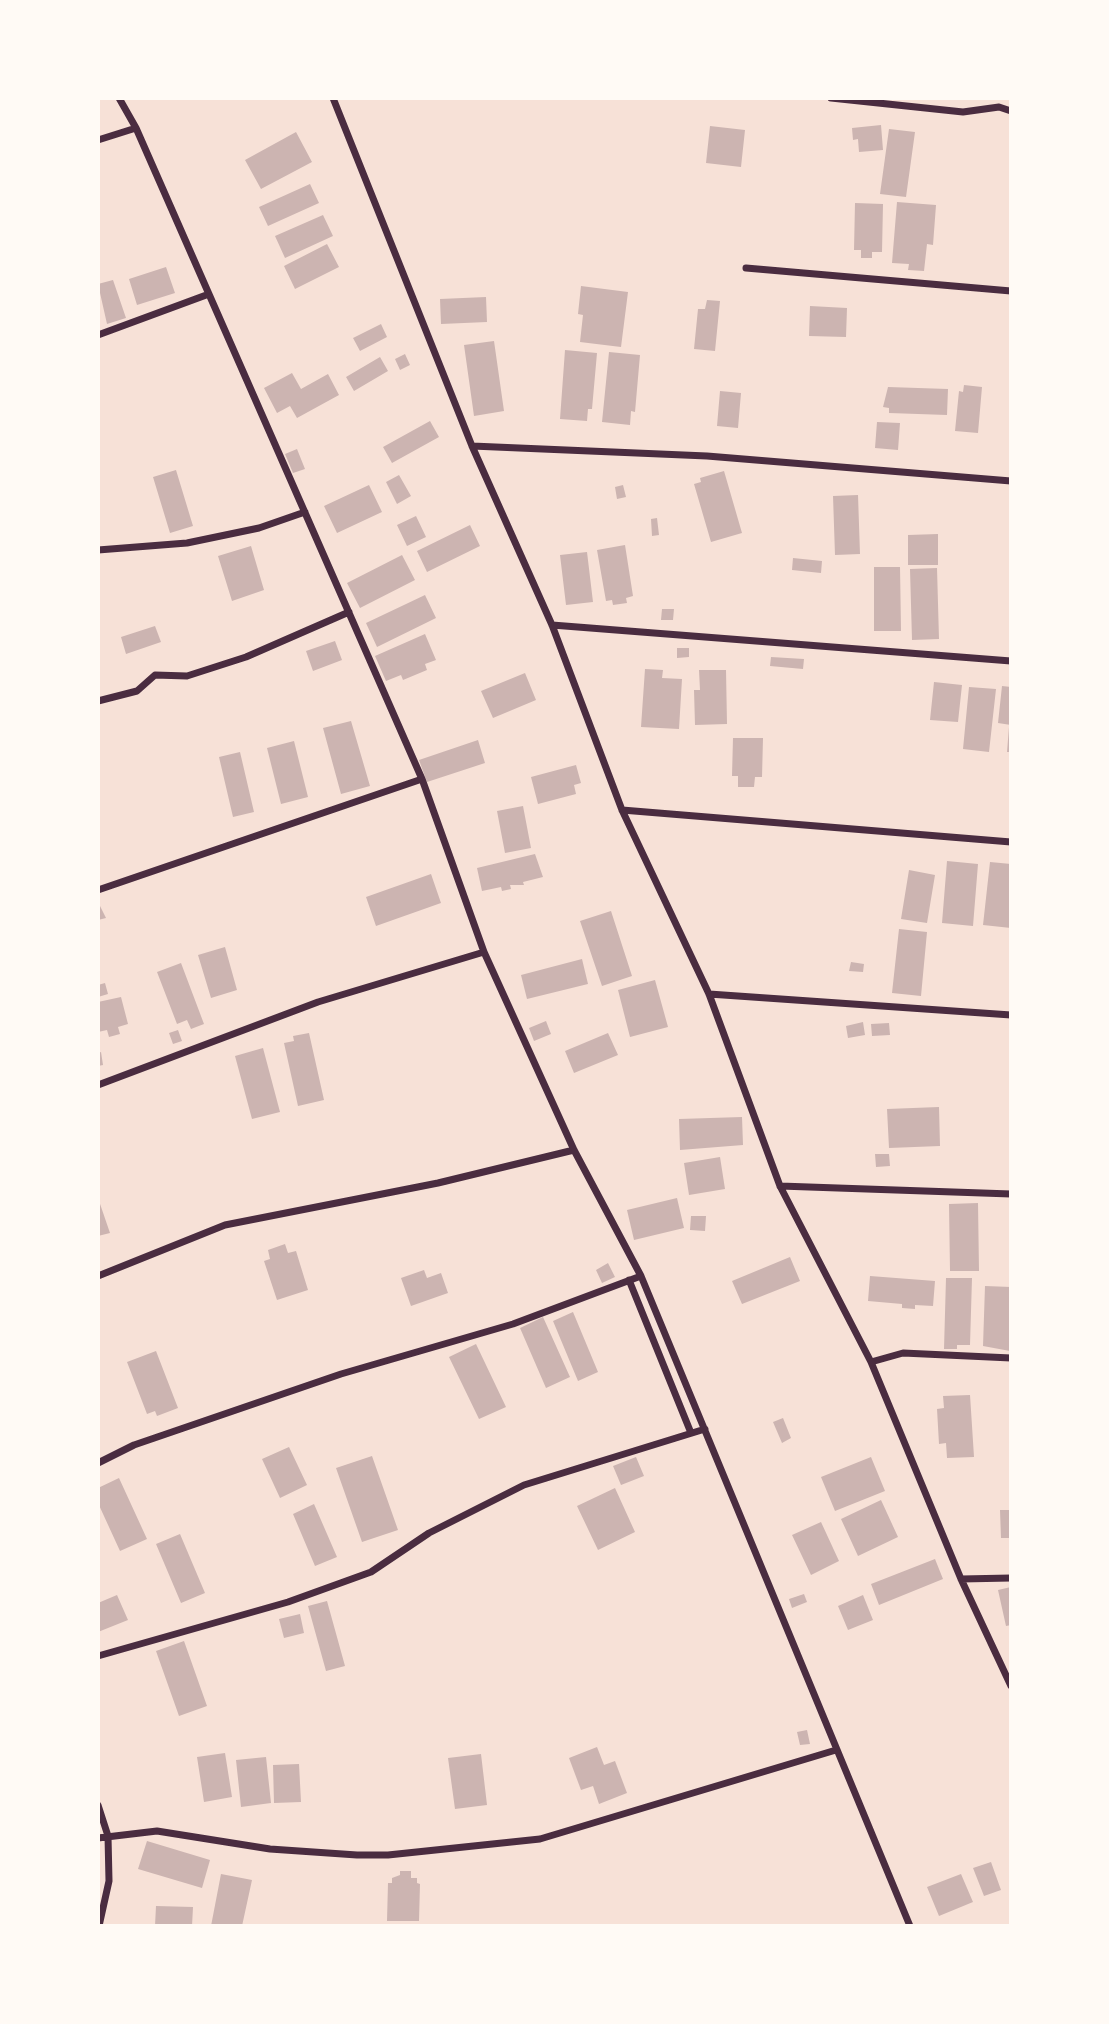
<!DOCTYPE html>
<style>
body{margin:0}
#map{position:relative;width:1109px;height:2024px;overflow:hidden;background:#f7e1d7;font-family:"IBM Plex Sans",sans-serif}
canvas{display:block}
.frame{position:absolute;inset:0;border:100px solid #fffaf5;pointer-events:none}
</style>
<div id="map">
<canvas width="1109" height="2024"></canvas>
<div class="frame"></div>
</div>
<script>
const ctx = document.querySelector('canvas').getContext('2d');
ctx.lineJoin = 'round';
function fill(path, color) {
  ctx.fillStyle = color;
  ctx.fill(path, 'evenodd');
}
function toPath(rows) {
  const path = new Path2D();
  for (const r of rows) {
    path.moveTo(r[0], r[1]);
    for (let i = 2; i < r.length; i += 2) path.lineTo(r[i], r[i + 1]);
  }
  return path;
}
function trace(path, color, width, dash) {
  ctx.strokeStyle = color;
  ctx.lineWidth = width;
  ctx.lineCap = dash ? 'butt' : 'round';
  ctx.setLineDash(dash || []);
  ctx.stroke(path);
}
fill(toPath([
 [881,125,883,150,859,152,858,139,853,140,852,128],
 [710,126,745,130,741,167,706,163],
 [889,129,915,132,906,197,880,194],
 [296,132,312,162,261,189,245,160],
 [310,184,319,203,268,226,259,207],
 [897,202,936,205,933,245,927,244,924,271,908,270,909,264,892,263],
 [855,203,883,204,882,252,872,252,872,258,861,258,861,250,854,250],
 [323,215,333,236,285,258,275,236],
 [327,244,339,267,295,289,284,266],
 [166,267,175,293,137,305,129,279],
 [113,280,126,318,107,324,98,284],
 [581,286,628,292,621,347,580,342,583,315,578,314],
 [486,297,487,322,441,324,440,299],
 [707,300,720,301,715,351,694,349,698,309,705,309],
 [810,306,847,308,846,337,809,336],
 [381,324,387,337,360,351,353,338],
 [494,341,504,411,474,416,464,345],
 [565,350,597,353,592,409,588,409,587,421,560,419],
 [609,352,640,355,635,412,631,411,630,425,602,422],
 [405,354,410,365,400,370,395,359],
 [380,357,388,371,354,391,346,377],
 [292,373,301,389,328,374,339,395,297,418,290,406,277,413,264,388],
 [964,385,982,387,978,433,955,431,959,391,963,392],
 [888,387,948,389,947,415,889,413,889,408,883,407],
 [720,391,741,393,738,428,717,426],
 [430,421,439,437,392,463,383,447],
 [877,422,900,423,898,450,875,448],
 [297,449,305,469,293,473,285,454],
 [176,470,193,526,170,533,153,477],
 [724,471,742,533,711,542,694,484,701,482,700,478],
 [399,475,411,496,397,504,386,482],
 [369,485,382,512,337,533,324,506],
 [623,485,626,497,617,499,615,487],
 [858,495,860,554,835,555,833,496],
 [416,516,426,537,407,546,397,525],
 [657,518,659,535,652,536,651,519],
 [470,525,480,546,427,572,417,551],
 [938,534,938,565,908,565,908,535],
 [625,545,633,596,626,598,627,603,613,605,612,600,606,601,597,550],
 [251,546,264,590,232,601,218,556],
 [587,552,593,602,566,605,560,555],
 [402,555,415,580,360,608,347,583],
 [793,558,822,561,821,573,792,570],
 [874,567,900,567,901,631,874,631],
 [937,568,939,639,912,640,910,569],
 [425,595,436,618,377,647,366,623],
 [662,609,674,609,673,620,661,620],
 [155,626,161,642,126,654,121,637],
 [425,634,436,660,425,664,427,670,403,680,401,675,386,681,375,656],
 [335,641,342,660,313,671,306,651],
 [677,648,689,648,689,657,677,658],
 [771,657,804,659,803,669,770,666],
 [645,669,663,670,662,678,682,679,679,729,641,727],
 [699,670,726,670,727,724,695,725,694,690,700,690],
 [525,673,536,700,493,718,481,691],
 [934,682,962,685,958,722,930,720],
 [1002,686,1011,687,1011,725,998,723],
 [969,687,996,689,989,752,963,749],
 [351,721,370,786,341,794,323,728],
 [1009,727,1011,727,1011,752,1007,752],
 [733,738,763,738,762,777,755,777,754,787,738,787,738,776,732,776],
 [478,740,485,763,427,782,419,760],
 [294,741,308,797,281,804,267,748],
 [240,752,254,812,233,817,219,757],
 [576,765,581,783,574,785,576,794,538,804,531,777],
 [523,806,531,848,505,853,497,811],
 [535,854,543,877,523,882,524,885,510,885,511,889,502,891,501,887,482,891,477,868],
 [947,861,978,864,973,926,942,923],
 [990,862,1011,864,1011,928,983,925],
 [909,870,935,875,927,923,901,919],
 [431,874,441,903,376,926,366,897],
 [98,902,106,918,98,920],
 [611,911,632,976,602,986,580,921],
 [899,929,927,932,921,996,892,993],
 [225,947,237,990,211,998,198,955],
 [582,959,588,984,527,999,521,975],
 [851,962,864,964,863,972,849,971],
 [181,963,204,1024,191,1029,187,1020,177,1024,157,972],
 [655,980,668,1027,630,1037,618,990],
 [105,983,108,994,98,997,98,985],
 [121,997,128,1024,118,1027,120,1034,109,1037,107,1030,98,1032,98,1002],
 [546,1021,551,1034,534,1041,529,1028],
 [863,1022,865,1035,848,1038,846,1026],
 [889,1023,890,1035,872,1036,871,1024],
 [178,1030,182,1041,173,1044,169,1033],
 [309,1033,324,1100,298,1106,284,1043,294,1041,293,1036],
 [608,1033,618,1055,574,1073,565,1051],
 [263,1048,280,1112,252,1119,235,1056],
 [101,1052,103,1065,98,1066,98,1053],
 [939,1107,940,1146,889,1148,887,1109],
 [742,1117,743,1145,680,1150,679,1119],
 [875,1154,889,1154,890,1166,876,1167],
 [720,1157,725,1189,689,1195,684,1163],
 [98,1198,110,1233,98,1236],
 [677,1198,684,1228,634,1240,627,1210],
 [978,1203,979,1271,950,1271,949,1204],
 [691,1216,706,1216,705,1231,690,1230],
 [285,1244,288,1253,296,1251,308,1290,277,1300,264,1261,270,1259,268,1250],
 [790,1257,800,1281,742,1304,732,1281],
 [608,1263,615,1277,602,1283,596,1270],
 [424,1270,427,1278,441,1273,448,1293,411,1306,401,1278],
 [870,1276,935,1281,933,1306,915,1305,915,1309,902,1308,902,1304,868,1301],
 [946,1278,972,1278,970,1345,957,1345,957,1349,944,1349],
 [985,1286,1011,1287,1010,1351,983,1346],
 [573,1312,598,1372,578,1381,553,1321],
 [543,1317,570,1377,546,1388,520,1328],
 [476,1344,506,1407,479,1419,449,1357],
 [156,1351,178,1408,157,1416,155,1411,147,1414,127,1362],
 [970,1395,974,1457,947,1458,946,1443,939,1444,937,1409,944,1408,943,1396],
 [783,1418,791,1438,782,1443,773,1422],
 [289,1447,307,1485,280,1498,262,1459],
 [372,1456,398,1530,362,1542,336,1468],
 [636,1457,644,1476,621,1485,613,1466],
 [871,1457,885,1491,835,1511,821,1477],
 [119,1478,147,1539,120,1551,98,1503,98,1488],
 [615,1488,635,1532,598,1550,577,1506],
 [881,1500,898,1537,858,1556,841,1519],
 [314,1504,337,1557,315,1566,293,1514],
 [1000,1510,1011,1510,1011,1538,1001,1538],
 [821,1522,839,1561,811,1575,792,1535],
 [180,1534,205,1593,181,1603,156,1544],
 [935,1559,943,1579,879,1605,871,1584],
 [1011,1587,1011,1625,1006,1626,998,1590],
 [804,1594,807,1602,792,1608,789,1599],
 [117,1595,128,1620,98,1632,98,1603],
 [863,1595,873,1620,848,1630,838,1606],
 [327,1601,345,1666,326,1671,308,1606],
 [300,1614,304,1633,284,1638,279,1619],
 [184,1641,207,1706,179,1716,156,1651],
 [807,1730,810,1744,800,1745,797,1732],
 [597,1747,604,1765,615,1761,627,1793,599,1804,593,1786,581,1790,569,1758],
 [225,1753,232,1797,204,1802,197,1757],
 [481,1754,487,1805,455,1809,448,1758],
 [266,1757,271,1803,241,1807,236,1760],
 [299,1764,301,1802,274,1803,273,1765],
 [147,1841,210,1860,202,1888,138,1869],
 [991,1862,1001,1890,984,1896,973,1868],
 [400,1871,411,1871,411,1878,417,1878,417,1883,420,1884,419,1921,387,1921,388,1883,392,1883,392,1878,400,1875],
 [221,1874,252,1880,242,1926,211,1926],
 [961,1874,973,1902,939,1916,927,1887],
 [156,1906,193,1907,192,1926,155,1926]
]), '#ccb4b1');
trace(toPath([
 [119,98,136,128,422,779,484,952,574,1150,641,1276,910,1926],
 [333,98,472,446,552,625,622,810,709,994,780,1186,871,1362,961,1579,1011,1686],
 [831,98,963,112,999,107,1011,111],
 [98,140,136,128],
 [746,268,1011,291],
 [98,335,209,294],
 [472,446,707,456,1011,481],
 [98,550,187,543,259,528,305,512],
 [552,625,1011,661],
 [98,701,137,691,155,675,187,676,246,657,349,612],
 [622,810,1011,842],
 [98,890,422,779],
 [709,994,1011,1015],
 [98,1085,318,1002,484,952],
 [780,1186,1011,1194],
 [98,1276,225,1225,438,1183,574,1150],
 [629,1280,691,1433],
 [871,1362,903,1353,1011,1358],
 [98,1463,134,1445,341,1374,513,1324,641,1276],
 [961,1579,1011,1578],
 [98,1656,288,1602,371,1572,429,1533,524,1485,705,1429],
 [98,1805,108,1836,109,1881,99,1926],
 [98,1838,157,1831,270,1849,357,1855,388,1855,540,1839,836,1750]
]), '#4a2c40', 7);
</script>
